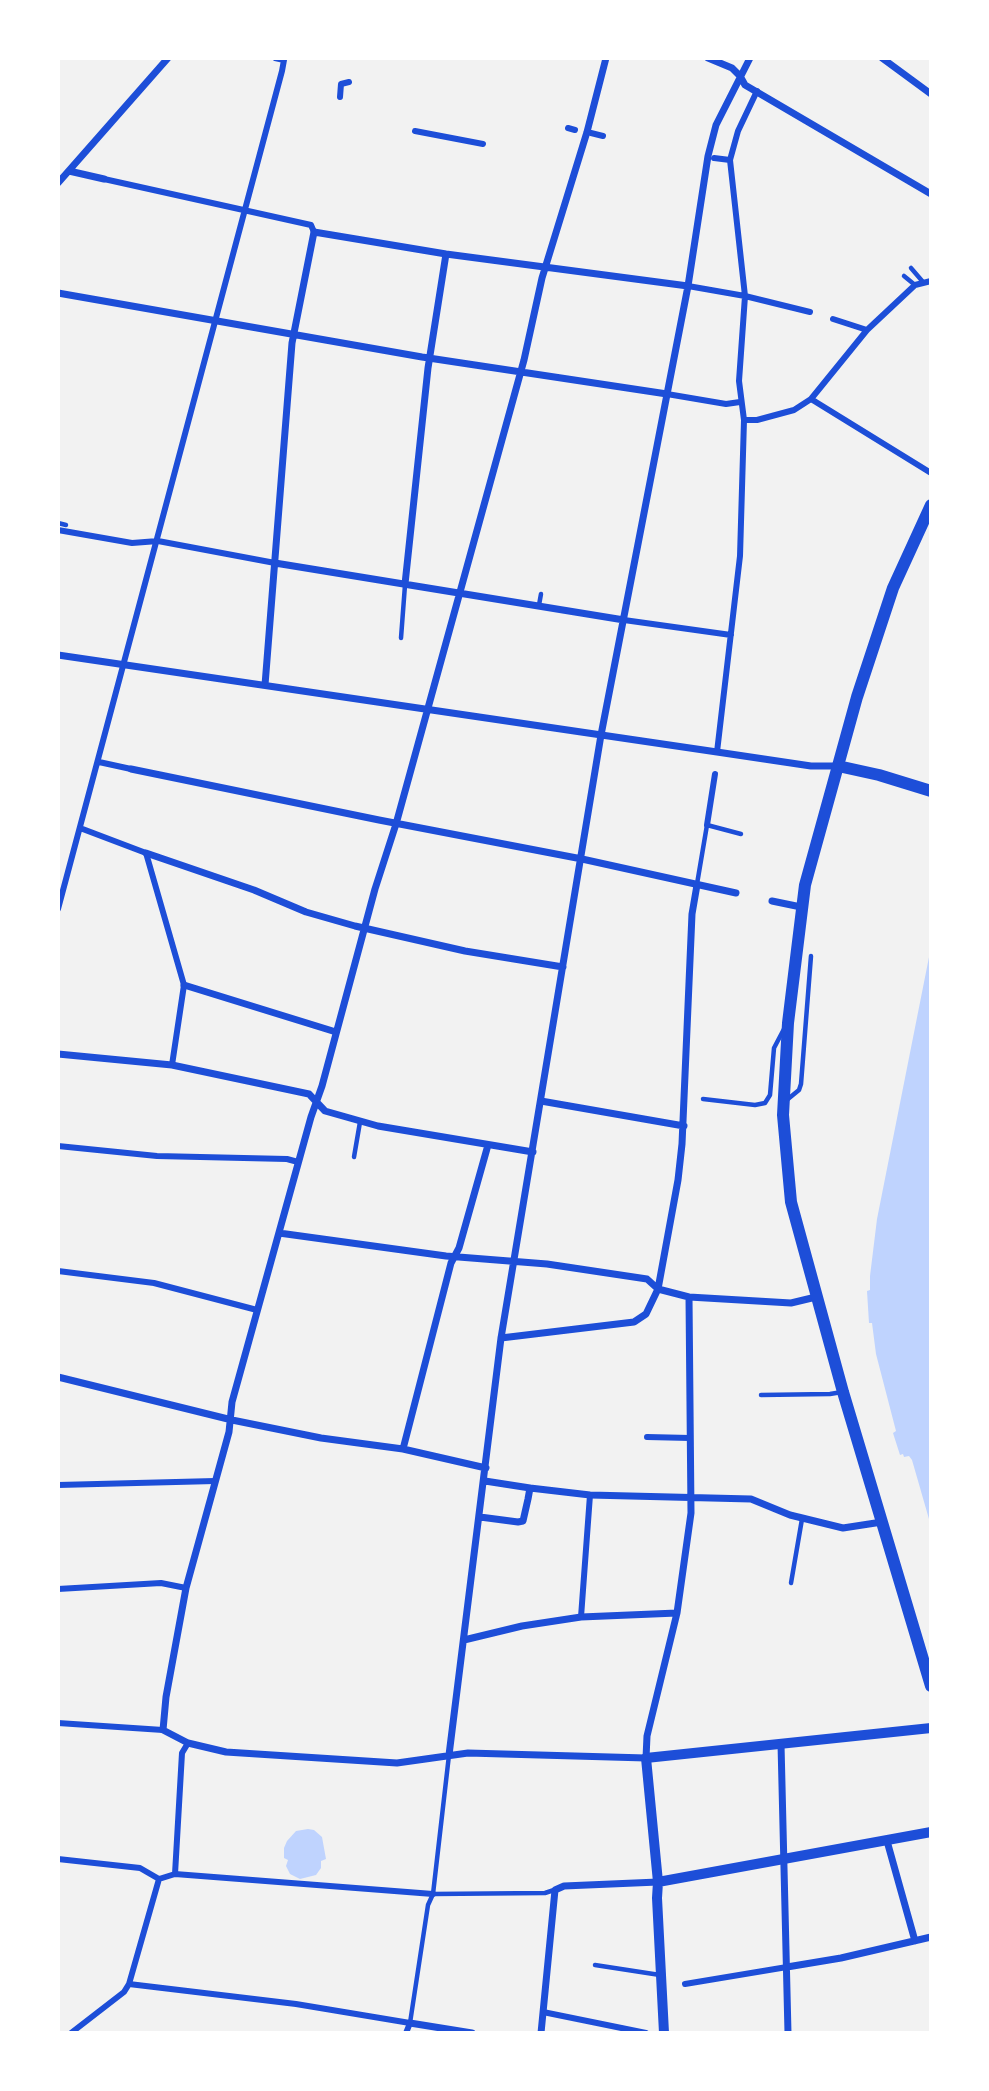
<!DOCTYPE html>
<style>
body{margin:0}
#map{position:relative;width:989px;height:2091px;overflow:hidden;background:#f2f2f2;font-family:"Nunito Sans",sans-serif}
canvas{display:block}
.frame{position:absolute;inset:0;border:60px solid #fff;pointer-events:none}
</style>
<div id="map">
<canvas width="989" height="2091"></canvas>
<div class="frame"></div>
</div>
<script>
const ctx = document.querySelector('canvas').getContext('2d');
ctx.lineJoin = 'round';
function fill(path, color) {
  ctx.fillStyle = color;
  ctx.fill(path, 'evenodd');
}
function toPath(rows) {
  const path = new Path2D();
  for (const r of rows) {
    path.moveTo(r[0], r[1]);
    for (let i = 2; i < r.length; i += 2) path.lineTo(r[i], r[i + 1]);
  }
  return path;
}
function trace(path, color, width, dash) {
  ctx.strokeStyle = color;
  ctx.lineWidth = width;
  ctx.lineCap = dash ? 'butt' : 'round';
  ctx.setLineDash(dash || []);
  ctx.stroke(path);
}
fill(toPath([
 [931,947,931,1526,912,1460,909,1456,904,1457,903,1454,900,1455,893,1433,896,1431,876,1354,872,1323,869,1323,867,1291,870,1290,870,1276,877,1219],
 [308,1829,314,1830,322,1837,326,1859,321,1861,321,1868,316,1875,300,1879,290,1874,286,1866,288,1860,284,1858,284,1848,287,1841,296,1831]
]), '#bfd3fe');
trace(toPath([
 [911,268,923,282],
 [904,276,915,285],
 [58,523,66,525],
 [539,605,541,594],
 [401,638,405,585],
 [697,884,707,825,741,834],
 [703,1099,755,1105,765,1103,770,1095,774,1048,784,1029],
 [788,1099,799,1090,801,1084,811,956],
 [354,1157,360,1122],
 [761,1395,830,1394,842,1392],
 [791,1583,802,1519],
 [433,1894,545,1893,554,1890],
 [595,1965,660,1975],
 [410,2023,428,1905,433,1894,449,1755]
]), '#1d4ed8', 4.5);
trace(toPath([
 [340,97,341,84,349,82],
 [568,128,575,130],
 [415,131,483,144],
 [591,133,603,136],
 [714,158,730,160],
 [104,179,311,225,314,232],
 [688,286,745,296,810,312],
 [833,319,867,330],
 [667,394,726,404,740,402],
 [811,399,931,473],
 [744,420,757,420,794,410,811,399,867,330,915,285,931,281],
 [58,530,132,543,158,541,275,563],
 [624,620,731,635],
 [717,752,740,556,744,420,739,381,745,296,730,160,738,131,757,91],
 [99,762,131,769],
 [707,825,715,774],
 [80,828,146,853,184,985,172,1065],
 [58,909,282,71,284,60,275,58],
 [58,1146,157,1156,287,1159,298,1162],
 [58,1271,154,1283,257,1310],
 [647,1437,690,1438],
 [58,1485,215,1481],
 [58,1589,161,1583,186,1588],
 [581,1617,590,1495],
 [58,1723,163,1730],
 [58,1859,140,1868,159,1879],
 [175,1874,182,1753,188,1743],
 [159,1879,175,1874,433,1894],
 [129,1984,296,2004,410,2023,406,2033],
 [685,1984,787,1967],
 [543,2012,646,2033],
 [71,2033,124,1992,129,1984,159,1879]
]), '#1d4ed8', 6);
trace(toPath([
 [606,58,587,132,542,278,524,360,396,824,375,889,322,1086,311,1117,232,1402,229,1432,186,1588,166,1697,163,1730,188,1743,226,1752,397,1763,468,1753,646,1758,647,1736,677,1613,691,1513,689,1297],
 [708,58,732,68,740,76,745,85,931,194],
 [882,58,931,94],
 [69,171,104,179],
 [58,183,168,58],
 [58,293,422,357,667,394],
 [275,563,624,620],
 [405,584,428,368,446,254],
 [58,655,717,752,811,766,838,766],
 [265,685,292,343,314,232,446,254,688,286],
 [131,769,379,820,582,859,736,893],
 [146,853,254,890,306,912,355,926,465,951,563,967],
 [772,901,801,907],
 [184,985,336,1032],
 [58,1054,172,1065,309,1094,325,1111,378,1126,533,1152],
 [541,1101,684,1126],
 [279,1233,446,1256,547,1264,647,1279,658,1289,689,1297,791,1303,816,1297],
 [501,1338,634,1322,646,1314,658,1289,678,1180,682,1144,692,914,697,885],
 [58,1377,232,1420,321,1438,403,1449,486,1468],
 [403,1449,451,1263,459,1248,488,1145],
 [530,1488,590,1495,751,1499,790,1515,843,1528,882,1522],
 [480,1517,518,1522,523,1521,528,1499,530,1488,485,1481],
 [464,1640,522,1626,581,1617,677,1613],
 [781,1744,788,2033],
 [449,1755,501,1338,601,735,688,286,708,156,716,125,750,58],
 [887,1841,915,1941],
 [787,1967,841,1958,931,1937],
 [410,2023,472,2033],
 [541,2033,555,1890,564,1886,658,1882]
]), '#1d4ed8', 7);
trace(toPath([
 [658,1882,931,1832],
 [664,2033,657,1898,658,1882,646,1758,931,1728]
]), '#1d4ed8', 10);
trace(toPath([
 [931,505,893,588,857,697,805,885,788,1023,783,1115,791,1202,843,1392,931,1686],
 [838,766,879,775,931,791]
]), '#1d4ed8', 12);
</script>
